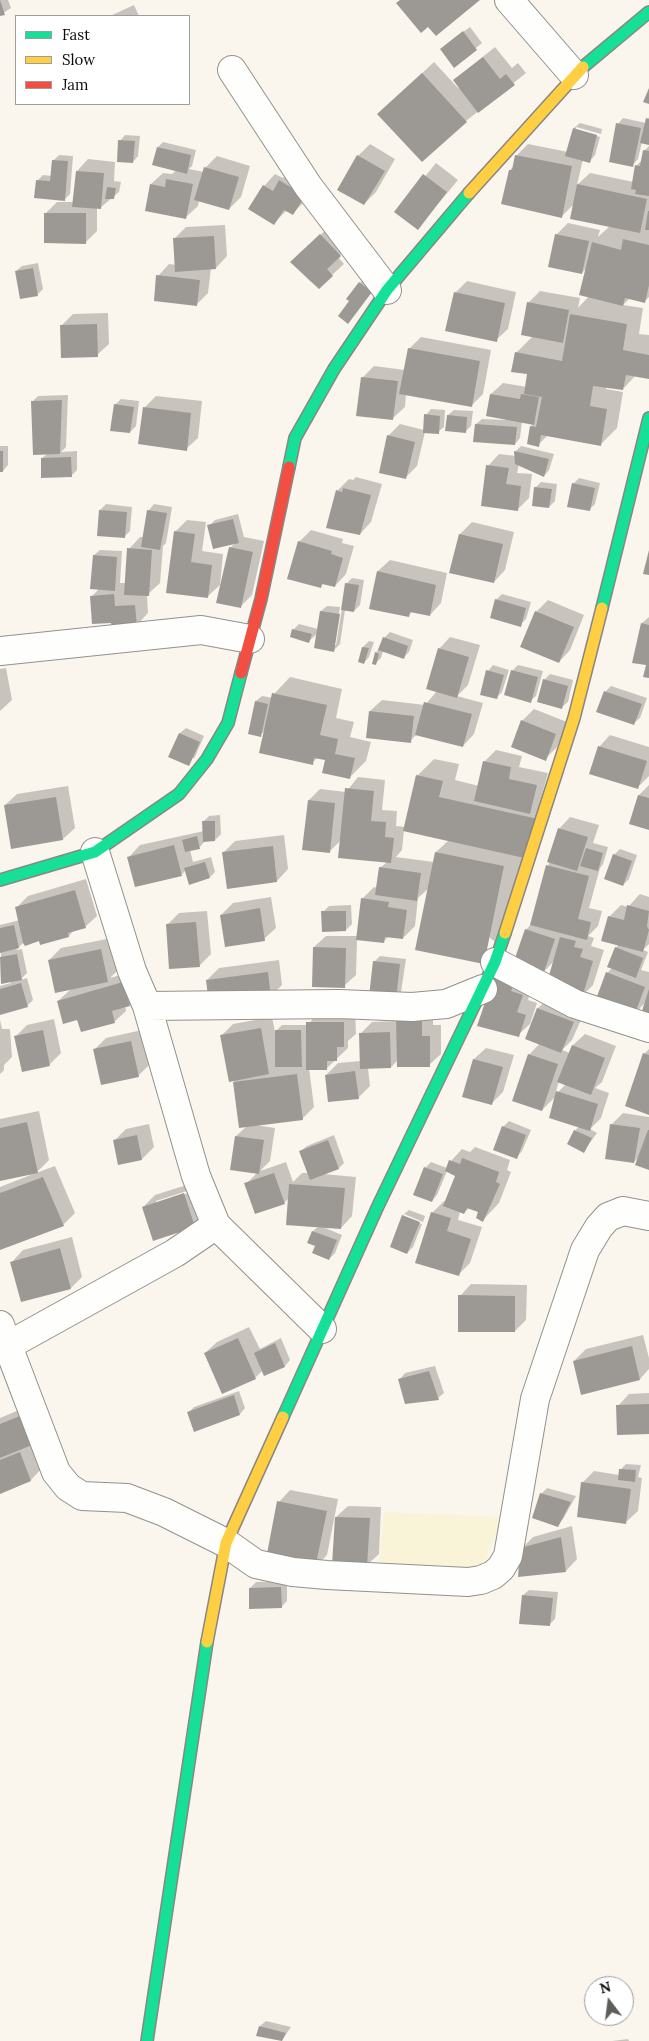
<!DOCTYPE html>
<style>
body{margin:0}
#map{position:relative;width:649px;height:2041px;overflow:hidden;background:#faf6ed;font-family:Lora,serif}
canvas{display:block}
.legend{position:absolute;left:15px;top:15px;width:175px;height:90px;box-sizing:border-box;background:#fff;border:1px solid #9d9d9d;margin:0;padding:6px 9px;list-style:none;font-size:15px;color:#0b0b0b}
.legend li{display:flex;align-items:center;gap:10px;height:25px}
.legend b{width:25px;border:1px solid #9d9d9d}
.north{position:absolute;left:584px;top:1976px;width:50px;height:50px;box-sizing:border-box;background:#fff;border:1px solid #9d9d9d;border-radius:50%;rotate:345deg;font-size:14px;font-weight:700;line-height:20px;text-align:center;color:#0b0b0b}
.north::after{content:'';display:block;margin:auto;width:18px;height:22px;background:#5f5d5a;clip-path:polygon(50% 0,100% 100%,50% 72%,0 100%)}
</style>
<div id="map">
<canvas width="649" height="2041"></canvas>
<ul class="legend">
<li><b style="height:6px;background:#16e098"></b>Fast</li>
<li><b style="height:6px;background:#ffcf43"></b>Slow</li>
<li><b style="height:6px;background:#f24e42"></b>Jam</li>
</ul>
<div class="north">N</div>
</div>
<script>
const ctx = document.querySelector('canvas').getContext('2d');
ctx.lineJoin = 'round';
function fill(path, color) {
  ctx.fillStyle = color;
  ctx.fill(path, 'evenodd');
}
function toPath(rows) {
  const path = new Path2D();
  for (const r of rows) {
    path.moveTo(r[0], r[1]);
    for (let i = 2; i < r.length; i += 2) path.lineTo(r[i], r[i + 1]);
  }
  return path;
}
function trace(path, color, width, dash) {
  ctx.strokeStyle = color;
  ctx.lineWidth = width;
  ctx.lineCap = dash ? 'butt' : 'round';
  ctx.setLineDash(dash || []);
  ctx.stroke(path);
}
fill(toPath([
 [384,1512,502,1517,482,1569,379,1563]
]), '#f9f3d8');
fill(toPath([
 [0,0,8,0,11,8,0,15],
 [134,5,139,16,110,16],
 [470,27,482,43,454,66,447,44],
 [495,47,512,68,518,63,526,73,466,121,391,102,434,62,458,88,459,87,454,80],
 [649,117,649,144,642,142,638,159,633,165,618,124,623,118,646,123],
 [580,123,602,129,601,134,576,127,576,130,600,137,595,155,590,161,583,159,577,185,590,173,634,182,637,165,642,160,644,151,649,146,649,297,645,301,630,298,623,305,643,308,639,334,649,335,649,377,636,375,623,389,606,386,606,389,623,392,617,428,601,444,548,435,538,445,531,426,534,423,522,421,520,438,515,444,476,424,482,419,506,420,491,394,503,383,527,387,529,373,516,353,533,336,528,303,540,291,580,298,578,308,589,296,587,267,582,273,556,235,568,223,600,230,598,237,610,226,574,204,562,216,510,170,514,166,516,156,528,144,568,152,574,128],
 [125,135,140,136,138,156,133,162,120,141],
 [163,142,196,150,192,166,189,169,204,172,205,168,217,156,250,166,241,197,229,209,199,200,198,206,186,217,151,184,163,173,172,174,177,170,158,147],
 [370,144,395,159,376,192,364,204,358,156],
 [59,155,73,156,70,194,64,200,37,181,43,175,52,176,53,161],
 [88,159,115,162,114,181,121,182,119,192,100,208,97,208,97,231,86,242,45,214,57,202,74,202,77,171],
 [436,163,458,180,418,228,396,212],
 [291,170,304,202,292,214,287,210,274,223,264,186,275,174,283,178],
 [332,224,351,244,338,257,344,264,332,275,311,282,292,262],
 [225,225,227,256,216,268,211,268,208,293,196,305,158,276,169,264,176,265,174,239,186,227],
 [38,263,43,289,37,295,16,271,22,266],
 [365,277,377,285,353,316,351,301,348,298],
 [467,281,516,292,508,329,496,340,455,293],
 [108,313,109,344,97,355,61,326,73,314],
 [421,337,491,350,483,394,471,406,406,394,405,407,393,418,362,378,374,366,405,370,410,348],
 [68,395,66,447,61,452,77,451,77,470,71,476,42,458,47,454,32,402,38,396],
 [156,396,202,401,198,438,186,449,145,407],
 [121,399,139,401,136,426,130,432,115,405],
 [431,409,445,410,444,427,438,432,425,432,417,466,406,477,388,436,400,424,424,430,426,415],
 [454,410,473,411,471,426,465,432,448,415],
 [0,446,8,446,8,465,3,471,0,471],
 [521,446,554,454,549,470,544,476,519,464,517,473,532,474,529,498,517,510,488,466,499,454,516,456,515,452],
 [356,477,382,484,371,522,360,534,337,491,349,479,353,480],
 [579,478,600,483,595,504,589,510,573,484],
 [541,482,557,484,555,501,549,507,535,488],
 [106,504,132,507,130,531,124,537,98,534,100,510],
 [154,504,172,507,166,543,163,546,160,583,147,595,148,613,137,625,112,621,91,597,99,589,94,555,100,550,122,551,120,583,126,583,129,549,140,537,144,537,149,510],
 [238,514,244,537,264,541,252,595,240,607,230,548,236,542,209,526,215,520],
 [187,520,206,522,202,551,223,554,220,585,208,596,175,532],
 [472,522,514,532,505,570,494,582,451,572,460,534],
 [311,530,343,539,342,543,354,546,346,574,335,586,324,583,321,586,299,542],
 [390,560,447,573,441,603,430,615,413,611,408,616,371,608,378,571],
 [352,578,364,580,360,605,354,611,345,610,340,644,334,650,318,633,309,641,293,630,299,624,318,629,321,611,327,606,340,607,334,645,336,645,346,584],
 [502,594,531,602,526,619,520,625,496,600],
 [548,600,584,615,570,650,559,662,536,612],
 [649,617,649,677,642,623],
 [390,632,413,640,409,652,404,657,383,651,381,658,375,664,376,653,384,638],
 [450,637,480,645,468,685,457,696,483,703,474,734,463,746,417,734,410,741,370,711,382,700,425,705,437,691,439,649],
 [369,641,374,642,369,657,364,663,363,647],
 [493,665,509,670,502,692,496,698,488,671],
 [518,665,543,671,536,696,530,701,512,671],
 [6,668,12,700,0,711,0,669],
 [550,674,573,680,568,702,562,707,544,680],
 [290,677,342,689,336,718,354,722,350,737,371,742,366,761,350,777,327,759,318,757,312,763,266,730,260,735,256,701,262,696,273,698,274,694],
 [611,686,647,698,640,718,634,723,605,692],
 [534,709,567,722,557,747,545,759,522,721],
 [186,728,204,736,194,759,180,733],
 [610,735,649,747,649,776,637,788,599,747],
 [496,750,522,756,519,767,548,773,500,946,429,888,418,898,415,926,403,938,389,936,383,942,357,939,356,975,344,986,314,947,326,936,357,936,362,899,374,887,377,888,380,868,387,862,341,840,329,852,309,800,320,789,346,792,358,777,385,780,382,810,397,811,396,826,406,827,417,776,434,759,459,764,455,780,479,786,484,762],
 [404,830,449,840,436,852,434,862,396,857,402,850],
 [649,785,649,829,639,795],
 [68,786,75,828,63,839,5,805,17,794],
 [220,815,221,834,215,840,205,841,199,848,190,850,193,862,211,857,215,872,210,877,186,870,182,874,129,857,140,845,204,831,204,821,209,816],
 [570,817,599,825,593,843,608,847,603,864,600,868,589,908,602,911,598,926,588,936,594,938,591,946,604,950,593,985,581,997,554,961,533,983,528,1000,537,1003,530,1024,518,1035,479,1025,514,965,526,930,531,924,559,829],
 [284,835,288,869,277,881,223,853,235,841],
 [620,849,637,855,629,879,623,885,614,855],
 [86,879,97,916,85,927,74,930,69,936,25,941,16,950,22,949,27,973,20,980,27,978,33,1000,27,1006,0,1013,0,986,11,983,11,981,2,982,0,925,20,920,16,908,28,896],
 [640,894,649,897,649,944,643,950,648,952,641,970,649,972,649,1015,646,1002,633,1015,607,973,612,968,616,948,619,944,609,917,621,905,628,907],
 [271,897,276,928,264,939,221,915,233,903],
 [351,905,352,924,346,930,323,912,329,906],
 [207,911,211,954,199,966,167,925,179,913],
 [112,938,119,969,110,978,135,971,141,993,129,1005,125,1006,126,1011,114,1022,78,1019,58,1001,71,989,49,960,61,948],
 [380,956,406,959,401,992,396,998,374,962],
 [279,960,282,985,271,996,207,980,219,968],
 [550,997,585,1011,572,1040,562,1050,570,1053,573,1045,585,1034,616,1046,602,1082,595,1088,609,1093,601,1118,590,1129,597,1133,584,1151,575,1131,579,1126,557,1095,542,1110,529,1055,540,1043,527,1038,538,1008],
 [559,1081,566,1084,555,1095],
 [433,1005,433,1025,441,1025,441,1054,429,1065,398,1060,391,1067,368,1068,370,1086,358,1098,326,1075,338,1063,361,1061,360,1034,372,1022,397,1021],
 [319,1011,355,1011,356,1034,348,1041,348,1048,326,1069,309,1068,314,1107,302,1119,255,1125,275,1128,270,1161,260,1171,286,1162,293,1182,302,1173,309,1173,301,1151,307,1146,334,1135,344,1163,339,1168,323,1174,356,1177,352,1216,341,1228,323,1227,342,1235,335,1253,329,1259,316,1245,309,1242,313,1231,319,1226,289,1198,284,1203,246,1184,257,1173,231,1169,236,1136,247,1126,240,1126,234,1079,222,1035,233,1024,272,1017,275,1032,282,1025,308,1025],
 [54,1019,61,1053,50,1064,23,1070,15,1037,27,1025],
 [0,1020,2,1029,10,1029,12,1057,4,1065,4,1070,0,1074],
 [142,1030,150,1064,138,1076,94,1050,106,1038],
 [486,1048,514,1055,503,1092,491,1104,463,1096,474,1059],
 [649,1049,649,1114,644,1054],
 [39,1111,49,1160,36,1173,55,1166,75,1213,63,1225,0,1249,0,1187,33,1174,0,1179,0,1119],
 [623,1113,649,1117,649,1169,640,1156,634,1162,612,1124],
 [509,1121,531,1130,522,1151,517,1157,503,1127],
 [149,1124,154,1147,142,1159,119,1164,114,1141,126,1129],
 [475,1147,510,1160,507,1170,511,1172,499,1203,483,1220,480,1211,469,1208,464,1213,460,1211,458,1220,482,1227,470,1263,458,1275,432,1213,444,1201,446,1202,457,1175,447,1171,437,1195,432,1201,425,1168,431,1162,447,1168,451,1161,462,1149,470,1152],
 [196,1182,206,1214,195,1226,143,1207,155,1195],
 [190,1190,191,1192,156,1204,156,1201],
 [409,1210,425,1216,423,1222,404,1214],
 [404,1214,404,1217,422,1224,413,1247,407,1253,391,1247],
 [72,1237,82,1277,71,1288,12,1262,23,1250],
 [471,1284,527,1285,526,1320,515,1331,460,1296],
 [249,1327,260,1349,281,1338,290,1360,285,1366,265,1375,263,1370,255,1378,205,1353,217,1342],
 [643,1335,649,1358,649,1369,640,1379,574,1361,586,1349],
 [435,1366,444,1393,438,1398,400,1379,405,1373],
 [239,1391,245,1408,240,1414,189,1412,194,1407],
 [649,1393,649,1433,618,1406,629,1394],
 [31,1405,42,1468,31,1480,0,1493,0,1418],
 [626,1464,641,1465,638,1477,642,1478,638,1511,626,1522,582,1483,594,1471,619,1475,620,1470],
 [547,1488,576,1496,563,1519,557,1525,541,1494],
 [290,1490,338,1499,327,1555,315,1567,279,1502],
 [348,1506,381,1507,379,1554,367,1565,336,1517],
 [572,1526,577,1559,566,1571,521,1549,533,1537],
 [287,1581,287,1601,281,1607,250,1588,256,1582],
 [529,1590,558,1592,555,1619,549,1625,523,1595],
 [266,2021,291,2027,282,2040,260,2026],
 [628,2039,629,2041,612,2041]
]), '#0003');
fill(toPath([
 [0,0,5,15,0,16],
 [400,0,480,0,436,36,428,27,421,33,396,3],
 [463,31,477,50,454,68,440,49],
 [483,57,500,79,506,74,515,85,478,113,453,80],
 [422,73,467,122,422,162,377,114],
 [649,88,649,104,643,102],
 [646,118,649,119,649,145,640,143],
 [616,123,641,128,633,167,609,162],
 [573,128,597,135,590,163,565,156],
 [118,140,135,141,133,163,117,162],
 [157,147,191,155,187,174,152,165],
 [643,150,649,151,649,196,635,194,636,190,631,189,635,165,640,166],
 [357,155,385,171,364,205,337,190],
 [515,155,572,166,562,218,501,204,509,170,512,170],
 [52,160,68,161,65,201,34,198,36,180,50,181],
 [204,167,239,177,229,210,194,200],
 [76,171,104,173,101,209,72,207],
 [423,174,447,192,418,230,394,212],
 [166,179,193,184,186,219,145,211,150,184,165,187],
 [279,180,305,196,293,215,284,210,274,225,248,209,263,185,273,191],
 [577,184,647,199,640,233,570,219],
 [107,187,116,188,114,199,105,199],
 [648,211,649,211,649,230,645,230],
 [44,213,86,213,86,244,44,243],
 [320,234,341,256,327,269,333,276,319,289,290,262],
 [555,234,589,241,582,274,548,267],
 [214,236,216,269,175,272,173,238],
 [623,239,649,245,649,285,645,303,625,298,623,306,579,295,592,242,621,250],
 [33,268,38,296,20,299,15,271],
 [156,275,200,280,197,306,154,301],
 [359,282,372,292,348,324,338,316,349,301,346,299],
 [454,292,505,303,497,342,445,331],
 [527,302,569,310,563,343,521,335],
 [570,314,627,324,623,350,649,355,649,379,626,375,623,390,593,386,590,406,607,409,601,446,541,435,539,447,527,444,530,426,536,427,542,397,524,394,527,374,511,372,515,352,562,361],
 [97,324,98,357,61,358,60,325],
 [408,348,480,361,472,407,399,394],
 [361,377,398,381,393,420,356,416],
 [490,394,520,399,521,394,539,397,534,425,486,416],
 [62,400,60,454,33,455,31,401],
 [114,404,134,407,130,433,110,431],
 [143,407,191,413,187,451,138,444],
 [424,414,440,416,439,434,423,433],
 [447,415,467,417,466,433,445,431],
 [475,424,517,427,515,445,473,442],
 [387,435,415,442,406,479,379,473],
 [0,451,3,451,3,472,0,472],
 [514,451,549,459,544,477,515,464],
 [71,457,72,477,41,478,41,458],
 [486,465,509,468,506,484,521,486,518,511,481,506],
 [572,483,595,488,590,511,567,507],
 [534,487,552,489,549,508,532,506],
 [343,488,371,495,360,535,326,528,336,490,342,492],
 [99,510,127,512,125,538,97,536],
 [147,510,167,513,160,550,141,547],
 [233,519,239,543,213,549,207,525],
 [174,531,195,534,191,562,212,565,208,598,166,593],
 [459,534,503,544,494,583,449,573],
 [298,541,332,551,331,554,343,558,335,587,322,584,321,588,287,579],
 [229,547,253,552,241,608,216,603],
 [127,548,152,550,149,596,124,595],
 [649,550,649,575,643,574],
 [93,555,117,557,115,591,90,589],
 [377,571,436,585,430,616,410,612,409,617,369,609],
 [345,583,359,585,354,612,341,610],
 [114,594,115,606,135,605,137,626,112,628,111,623,92,624,90,596],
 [495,599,526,608,521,627,490,618],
 [320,611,340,614,334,652,314,648],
 [535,611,574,627,559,663,520,647],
 [641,623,649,625,649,678,643,677,646,665,632,663],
 [292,629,312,634,309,643,290,637],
 [383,637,408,646,404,659,378,650],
 [362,647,369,648,364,664,358,662],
 [438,648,469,657,457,698,426,689],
 [375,652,379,654,376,665,372,664],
 [486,670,504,675,497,699,480,695],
 [511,670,538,677,531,703,504,695],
 [543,679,568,686,562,709,537,702],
 [604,691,642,704,634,725,596,712],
 [272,693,327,705,320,735,338,739,335,754,355,758,350,779,322,773,325,760,314,758,313,765,259,753],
 [255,701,268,704,261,737,248,734],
 [424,702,472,714,463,747,415,735],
 [369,711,414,716,411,743,366,738],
 [521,720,556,734,546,761,511,747],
 [179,733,200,742,189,766,168,757],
 [598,746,647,761,638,789,589,774],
 [483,761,511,767,509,779,537,785,530,814,474,801],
 [416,775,443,781,439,797,538,819,529,859,403,831],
 [345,788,374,791,371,821,386,822,385,837,394,838,391,863,338,858],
 [638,795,649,798,649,830,629,824],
 [56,797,63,840,11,849,4,805],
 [308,800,335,803,330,853,302,850],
 [202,821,215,821,215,841,203,842],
 [558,828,588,837,577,871,547,862],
 [197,836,200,849,185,852,182,840],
 [174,845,182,876,135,887,127,857],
 [273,846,277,882,227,889,222,852],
 [586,848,603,853,598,871,580,866],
 [435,852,504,866,484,964,415,950],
 [613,854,632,861,623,886,604,879],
 [205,862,210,878,189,885,184,868],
 [546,865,589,876,578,919,591,922,587,940,530,925],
 [379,867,421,873,417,901,375,895],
 [75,890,86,928,68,933,69,937,40,945,39,941,25,946,23,943,15,907],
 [361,898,389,902,388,907,407,910,403,939,385,937,384,943,356,940],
 [627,905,649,911,647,926,649,930,643,952,601,941,608,916,624,920],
 [260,908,265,941,225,947,220,915],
 [321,911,346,911,346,931,322,932],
 [196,922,200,967,169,969,166,924],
 [14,925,19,948,0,953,0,928],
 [525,929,555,939,543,975,513,964],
 [560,937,576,941,574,947,583,949,580,957,593,961,582,998,546,986],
 [313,947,346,948,345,988,312,987],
 [615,947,643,958,636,978,607,967],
 [101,949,108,982,55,993,48,960],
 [17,954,22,980,1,984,0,957],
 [373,961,400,964,396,999,369,996],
 [268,972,271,998,208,996,206,980],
 [606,972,645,987,634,1016,595,1002],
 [495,973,515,980,511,991,523,995,517,1012,526,1015,519,1037,477,1026],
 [123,982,130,1006,112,1011,115,1023,81,1032,77,1020,63,1024,57,1001],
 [21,983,28,1007,0,1015,0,989],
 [649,989,649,1016,641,1014],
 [537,1008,574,1022,561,1053,525,1039],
 [422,1016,422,1036,430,1036,430,1067,397,1067,396,1017],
 [306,1022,344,1022,344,1047,337,1047,337,1061,327,1061,327,1070,306,1070],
 [261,1028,269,1074,229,1082,220,1035],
 [43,1030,50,1066,22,1072,14,1036],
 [275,1030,301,1030,302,1067,275,1067],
 [390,1032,391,1068,360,1069,359,1033],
 [131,1041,139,1077,101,1085,93,1049],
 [572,1045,605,1058,591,1095,557,1082],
 [643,1053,649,1055,649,1115,625,1106],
 [528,1054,558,1064,542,1111,512,1101],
 [473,1059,503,1067,492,1105,462,1097],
 [355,1071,359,1099,328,1102,325,1075],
 [297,1074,303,1120,239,1128,233,1082],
 [556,1091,598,1104,590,1131,549,1118],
 [27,1122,38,1173,0,1181,0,1128],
 [610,1124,640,1128,634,1163,605,1159],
 [502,1126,526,1135,517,1159,493,1150],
 [574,1130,592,1138,584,1153,567,1144],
 [648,1130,649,1130,649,1170,635,1165],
 [137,1135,142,1160,118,1165,113,1140],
 [235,1136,264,1140,259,1174,230,1170],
 [328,1140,339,1169,310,1180,299,1151],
 [462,1158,499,1172,496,1182,500,1184,483,1222,476,1218,478,1212,467,1208,464,1214,443,1206,455,1176,445,1171,449,1160,460,1164],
 [424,1167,443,1174,432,1202,413,1195],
 [274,1173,285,1204,255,1214,244,1183],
 [43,1177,64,1226,0,1250,0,1193],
 [289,1184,345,1188,341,1229,286,1225],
 [184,1193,195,1227,153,1241,142,1207],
 [431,1212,451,1218,447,1231,471,1239,459,1276,415,1263],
 [402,1215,420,1222,407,1254,390,1247],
 [312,1231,337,1240,329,1260,312,1253,315,1246,307,1243],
 [60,1248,71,1289,21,1302,10,1262],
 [458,1295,515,1296,515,1332,458,1332],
 [238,1338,256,1379,222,1394,204,1353],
 [275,1343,285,1367,264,1376,254,1353],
 [632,1346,640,1380,581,1395,573,1361],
 [429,1371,439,1400,405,1404,398,1379],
 [234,1395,240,1415,194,1432,187,1412],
 [649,1404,649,1434,617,1435,616,1405],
 [20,1416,32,1445,0,1458,0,1424],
 [20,1452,31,1481,0,1494,0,1460],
 [619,1469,636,1470,635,1482,618,1480],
 [581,1482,631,1489,626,1524,577,1517],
 [540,1493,571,1502,558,1527,532,1518],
 [277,1501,327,1511,315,1568,266,1559],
 [335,1517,370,1518,367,1567,332,1565],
 [561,1537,566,1572,518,1577,520,1548],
 [281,1587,282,1608,249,1609,249,1588],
 [522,1595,553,1598,550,1626,519,1624],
 [259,2026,286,2033,282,2041,256,2036]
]), '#9c9894');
const street = toPath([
 [509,0,574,75],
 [232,70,308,186,387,290],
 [0,651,201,630,250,639],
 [95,852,132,971,147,1006,339,1004,412,1007,446,1004,483,989],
 [495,962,575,1004,649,1028],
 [216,1225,322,1329],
 [0,1325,56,1472,68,1487,82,1496,127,1498,164,1512,226,1543,256,1564,293,1572,327,1575,468,1582,481,1580,493,1575,501,1568,508,1556,535,1399,585,1250,599,1227,608,1217,623,1211,649,1216],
 [9,1345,175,1253,216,1225,196,1176,147,1006]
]);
const fast = toPath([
 [583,67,649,12],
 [289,467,295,438,334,369,387,290,469,193],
 [602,608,649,418],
 [0,880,95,852,179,794,207,759,228,723,241,673],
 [283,1417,378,1206,495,962,505,933],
 [147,2041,207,1642]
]);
const slow = toPath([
 [469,193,583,67],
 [505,933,574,718,602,608],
 [207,1642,226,1543,283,1417]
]);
const jam = toPath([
 [241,673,261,599,289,467]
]);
trace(street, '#93918d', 30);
trace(fast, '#898783', 14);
trace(slow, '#898783', 14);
trace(jam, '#898783', 14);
trace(street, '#fefefc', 28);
trace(fast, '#16e098', 11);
trace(slow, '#ffcf43', 11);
trace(jam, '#f24e42', 11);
</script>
